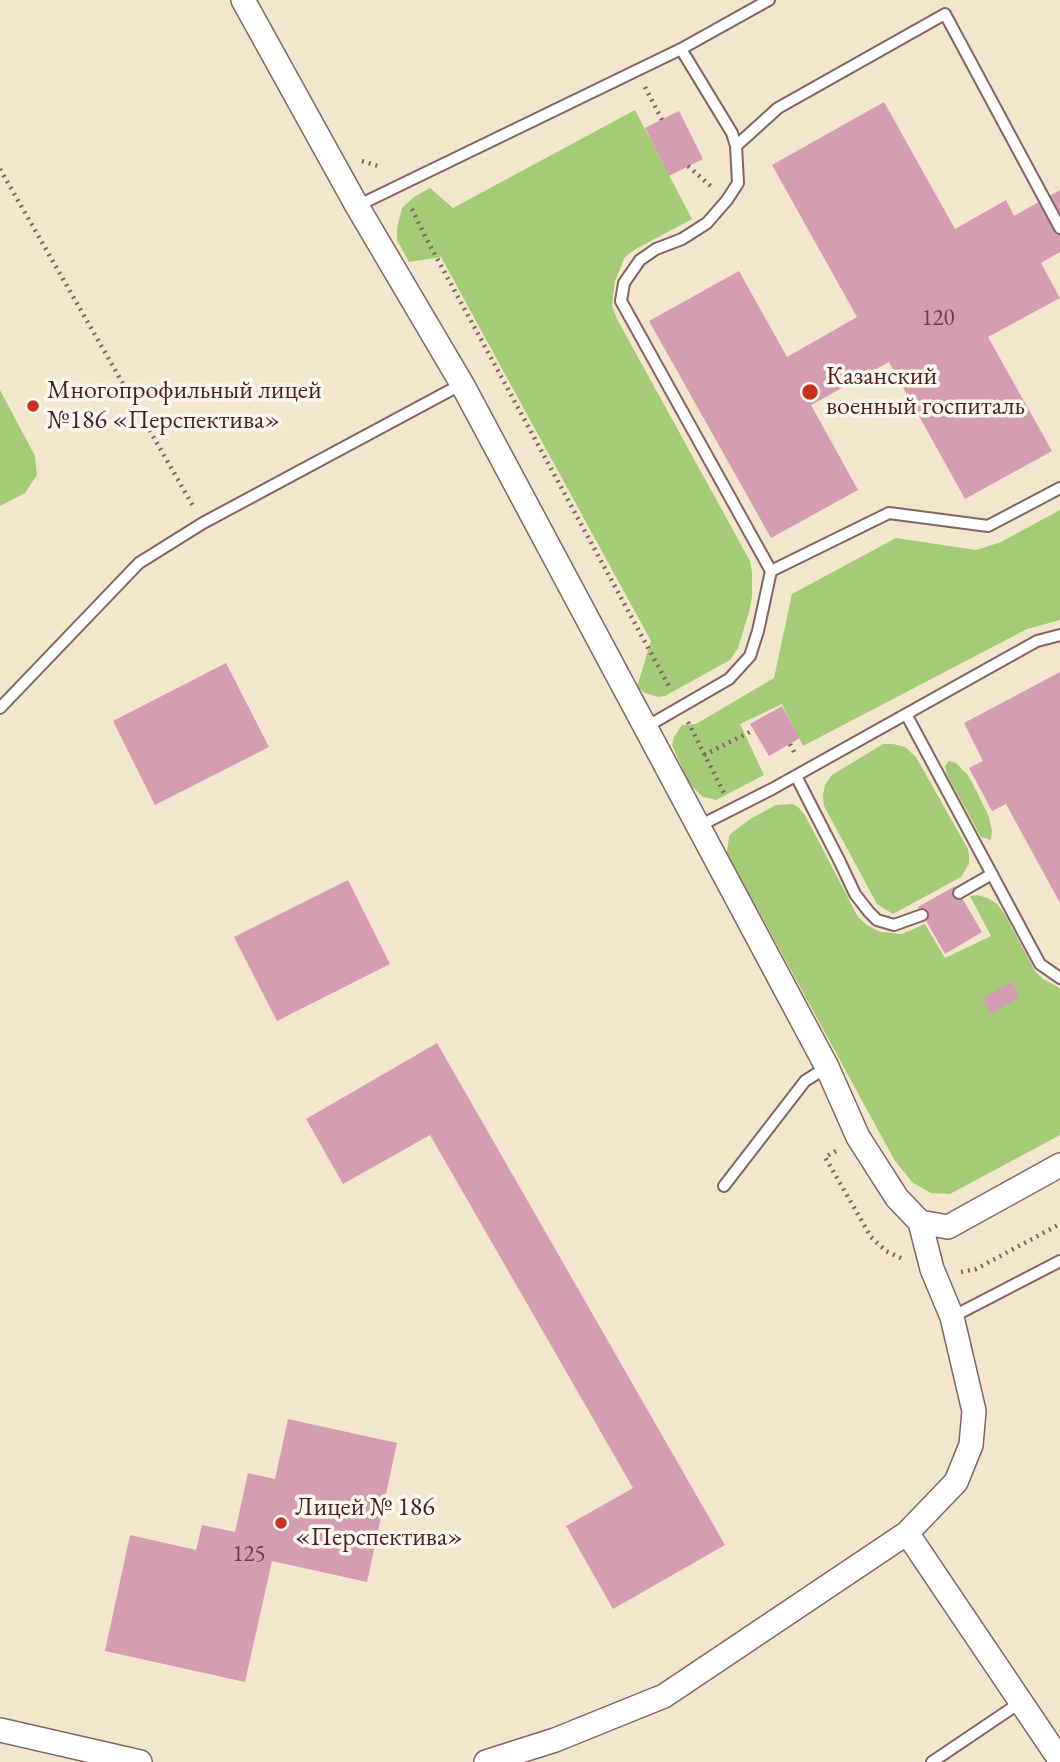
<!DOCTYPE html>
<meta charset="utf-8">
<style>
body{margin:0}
canvas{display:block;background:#f2e7cc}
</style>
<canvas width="1060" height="1762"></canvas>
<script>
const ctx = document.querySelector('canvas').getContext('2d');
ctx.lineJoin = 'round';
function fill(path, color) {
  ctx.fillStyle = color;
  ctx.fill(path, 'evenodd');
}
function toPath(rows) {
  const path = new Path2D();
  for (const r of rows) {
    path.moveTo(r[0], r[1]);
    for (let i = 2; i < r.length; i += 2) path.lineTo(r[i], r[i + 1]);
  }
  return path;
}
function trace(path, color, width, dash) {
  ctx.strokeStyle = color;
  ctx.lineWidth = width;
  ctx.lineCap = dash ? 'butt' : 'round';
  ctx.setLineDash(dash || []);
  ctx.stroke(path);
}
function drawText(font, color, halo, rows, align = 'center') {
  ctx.font = font + ' "EB Garamond",serif';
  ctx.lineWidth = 7;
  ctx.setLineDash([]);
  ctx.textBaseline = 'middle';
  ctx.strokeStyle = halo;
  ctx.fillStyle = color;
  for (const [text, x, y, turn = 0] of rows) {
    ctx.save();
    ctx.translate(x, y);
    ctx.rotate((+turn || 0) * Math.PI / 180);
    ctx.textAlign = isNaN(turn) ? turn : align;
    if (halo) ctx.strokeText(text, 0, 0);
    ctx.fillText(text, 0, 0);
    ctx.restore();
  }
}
fill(toPath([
 [635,110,692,219,634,250,625,257,615,281,612,306,617,319,750,561,752,573,752,597,749,612,738,648,730,660,665,696,658,697,645,693,637,687,651,641,441,257,409,262,397,240,397,228,402,208,414,197,430,188,453,208],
 [0,390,35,456,37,475,25,493,0,506],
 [1060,510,1060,620,1027,629,803,746,782,704,740,724,764,775,716,800,703,797,690,785,672,745,674,737,682,725,696,724,774,678,792,594,896,538,976,550,1001,542],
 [883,744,893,744,905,747,916,757,968,849,969,856,969,864,961,877,893,914,877,904,824,806,823,795,825,785,832,775],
 [949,761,956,763,967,774,975,788,989,817,992,831,991,840,981,837,947,775,945,766],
 [792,804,798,807,805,815,858,917,868,926,881,932,902,934,925,924,945,958,991,936,970,896,977,895,988,898,997,904,1004,913,1035,971,1043,979,1060,988,1060,1135,950,1194,931,1193,913,1183,895,1161,727,853,729,836,734,831,752,818,776,805]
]), '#a4cb76');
fill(toPath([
 [884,102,955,229,1006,200,1014,216,1060,190,1060,252,1041,263,1060,298,988,337,1052,451,965,499,889,362,811,405,858,490,771,538,649,321,739,271,787,357,857,317,772,165],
 [679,111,703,159,669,176,645,128],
 [226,663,269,747,155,805,113,721],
 [1060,672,1060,903,1006,804,992,811,969,768,983,761,964,723],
 [782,706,800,738,769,756,750,724],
 [348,880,390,964,277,1021,234,937],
 [955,886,982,932,945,954,918,907],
 [1011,982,1020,997,991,1014,982,999],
 [437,1043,725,1545,613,1609,566,1526,633,1488,430,1135,343,1184,306,1119],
 [288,1419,397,1443,367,1582,272,1561,245,1682,105,1651,130,1535,196,1550,202,1525,235,1532,248,1473,275,1479]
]), '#d59db2');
const lane = toPath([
 [736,146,778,108,945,14,1060,228],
 [357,206,681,49,769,0],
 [771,571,889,513,988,526,1060,488],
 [0,708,139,563,203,523,462,384],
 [906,714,1040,964,1060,978],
 [646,727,729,679,750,656,758,631,771,571,621,301,624,283,640,260,656,249,682,239,707,223,727,200,738,183,736,146,732,133,681,49],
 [796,776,840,862,855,894,869,912,877,920,894,925,922,915],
 [699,826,772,789,1037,641,1060,635],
 [959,893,992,874],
 [724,1186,805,1081,827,1067],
 [952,1317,1060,1261],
 [932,1762,1021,1702]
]);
const street = toPath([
 [243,0,357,206,462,384,827,1067,858,1137,897,1198,920,1222,932,1269,952,1317,974,1411,971,1445,956,1482,907,1533,664,1696,555,1740,486,1762],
 [920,1222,948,1227,1060,1165],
 [907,1533,1060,1760],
 [0,1730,140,1762]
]);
trace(lane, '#856563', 14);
trace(street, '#856563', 26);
trace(toPath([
 [645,87,662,120],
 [362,161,381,167],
 [688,166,714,189],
 [0,169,193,506],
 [412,209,426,238,671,690],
 [688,722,724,793],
 [790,744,796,756],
 [704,755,754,730],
 [836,1151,825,1157,871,1237,886,1251,905,1260],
 [961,1272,976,1269,1060,1224]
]), '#856563', 4.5, [2, 5]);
trace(lane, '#fff', 10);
trace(street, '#fff', 23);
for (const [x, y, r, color] of [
 [810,392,9,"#c8321e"],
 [33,406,7,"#c8321e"],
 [281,1523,7,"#c8321e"]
]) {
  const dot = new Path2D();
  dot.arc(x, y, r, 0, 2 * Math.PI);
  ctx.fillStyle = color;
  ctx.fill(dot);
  trace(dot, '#fbf7ec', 2.5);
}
drawText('23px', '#6d3e4d', null, [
 ["120",938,319],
 ["125",249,1555]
]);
drawText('26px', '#4a1f2b', '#fbf7ec', [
 ["Казанский",826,377],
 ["военный госпиталь",826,407],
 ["Многопрофильный лицей",47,391],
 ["№186 «Перспектива»",47,421],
 ["Лицей № 186",295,1508],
 ["«Перспектива»",295,1538]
], 'left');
</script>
